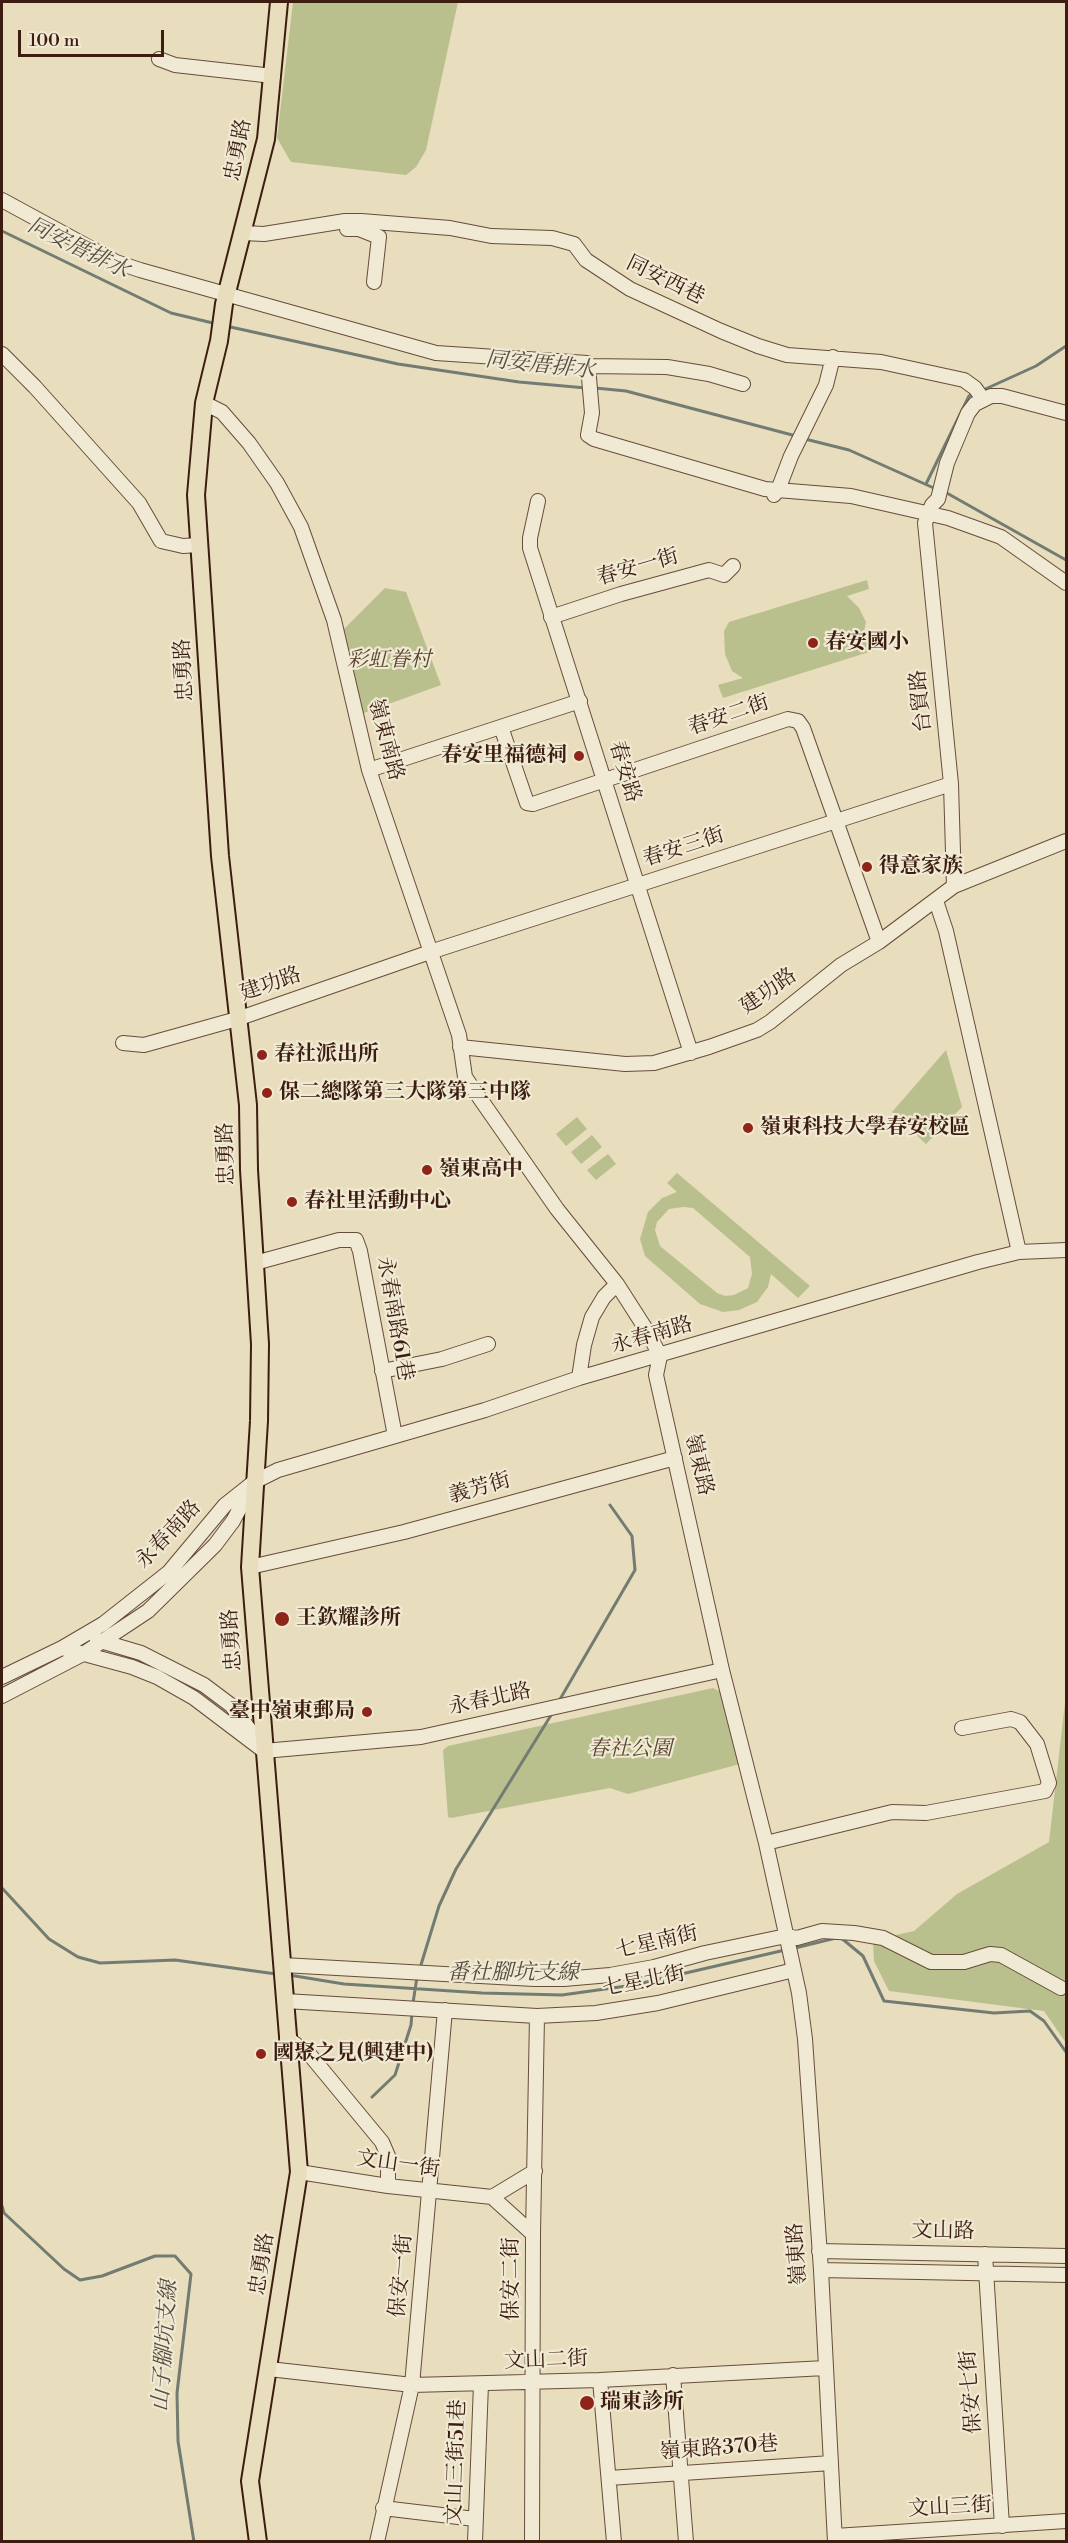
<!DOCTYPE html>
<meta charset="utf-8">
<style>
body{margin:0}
#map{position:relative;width:1068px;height:2543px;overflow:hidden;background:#e8ddbc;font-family:"Libre Bodoni",serif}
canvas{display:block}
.frame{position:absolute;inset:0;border:3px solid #3c1d10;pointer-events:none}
.scale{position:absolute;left:18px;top:30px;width:146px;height:27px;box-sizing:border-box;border:3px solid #3c1d10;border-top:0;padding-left:8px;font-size:18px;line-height:21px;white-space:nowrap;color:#3c1d10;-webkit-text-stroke:4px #f0e9d3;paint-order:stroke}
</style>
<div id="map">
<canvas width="1068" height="2543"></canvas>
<div class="frame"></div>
<div class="scale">100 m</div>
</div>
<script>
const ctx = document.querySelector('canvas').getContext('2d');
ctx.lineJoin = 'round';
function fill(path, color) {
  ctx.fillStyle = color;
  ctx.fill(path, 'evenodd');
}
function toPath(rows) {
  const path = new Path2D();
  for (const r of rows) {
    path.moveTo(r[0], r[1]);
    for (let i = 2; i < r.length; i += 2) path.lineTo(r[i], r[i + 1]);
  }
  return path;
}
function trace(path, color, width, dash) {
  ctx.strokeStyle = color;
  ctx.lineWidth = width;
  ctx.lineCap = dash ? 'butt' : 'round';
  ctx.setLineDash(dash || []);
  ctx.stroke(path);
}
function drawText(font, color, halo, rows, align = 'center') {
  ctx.font = font + ' "Libre Bodoni","Noto Serif TC",serif';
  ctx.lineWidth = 4.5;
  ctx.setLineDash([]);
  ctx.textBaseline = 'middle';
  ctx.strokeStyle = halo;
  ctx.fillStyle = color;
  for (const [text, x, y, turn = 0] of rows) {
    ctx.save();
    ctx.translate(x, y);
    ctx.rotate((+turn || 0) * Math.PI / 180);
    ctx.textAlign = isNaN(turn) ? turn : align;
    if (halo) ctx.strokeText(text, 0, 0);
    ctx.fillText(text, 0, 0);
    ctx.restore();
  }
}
fill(toPath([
 [293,2,458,2,426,150,416,167,406,175,291,162,277,138],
 [867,580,869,589,847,596,859,608,866,622,862,640,883,633,888,646,723,698,718,685,743,678,732,671,725,654,724,631,729,622],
 [385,588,406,592,441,685,361,714,341,632],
 [946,1050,962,1107,926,1144,892,1112],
 [577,1117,587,1129,566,1146,556,1134],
 [592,1135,602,1147,581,1164,571,1152],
 [608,1154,616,1164,596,1180,587,1170],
 [677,1173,810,1286,798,1298,771,1274,768,1287,757,1302,739,1310,723,1312,700,1304,645,1256,640,1239,648,1212,662,1198,677,1192,667,1183],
 [683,1207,693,1208,750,1257,752,1274,748,1288,734,1295,725,1296,717,1293,660,1246,655,1230,657,1222,669,1209],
 [713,1688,721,1692,740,1764,628,1794,610,1788,451,1818,448,1817,443,1750,448,1746],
 [1066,1694,1066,2043,1044,2011,889,1991,874,1961,873,1940,914,1931,957,1894,1049,1842]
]), '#b9c08e');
trace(toPath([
 [2,231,171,313,217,324],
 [226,326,398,364,519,382,586,388],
 [595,388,626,391,796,436],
 [981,391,1036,366,1066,346],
 [805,439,849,450,936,489],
 [926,484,969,396,975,393],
 [945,492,1066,560],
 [559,1701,635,1570,632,1536,610,1505],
 [2,1888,49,1939,78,1957,100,1963,175,1960,276,1974],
 [795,1948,840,1937,863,1956,884,2001,994,2013,1030,2011,1044,2021,1066,2052],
 [420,1968,439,1906,456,1869,553,1712],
 [289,1975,344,1984,482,1993,562,1995,634,1985,785,1950],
 [413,2003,417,1977],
 [372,2097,395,2075,411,2025,412,2013],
 [2,2206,4,2213,64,2269,80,2280,102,2276,155,2256,175,2256,191,2274,177,2393,178,2441,194,2542]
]), '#737c72', 3);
const minor = toPath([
 [159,59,175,65,273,76],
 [2,200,116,262,140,270,436,353,587,363,588,366,667,367,709,374,743,384],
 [347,229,359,229,379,237,374,282],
 [243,233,264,234,345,221,361,221,450,228,491,236,552,238,574,244,586,260,630,289,721,331,758,346,787,355,881,362,964,380,975,388,983,399],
 [2,354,35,387,139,503,161,541,183,546,198,545],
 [588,366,592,413,588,435,594,439,765,489,851,496,948,518,1001,537,1066,583],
 [204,403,222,412,249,443,277,483,301,527,334,620,369,770,459,1035,465,1077,557,1209,617,1284,649,1334,660,1356,656,1375,722,1670,766,1843,799,1993,805,2039,821,2270,835,2542],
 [774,495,778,490,791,456,826,385,833,357],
 [538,501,530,538,530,548,691,1053],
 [551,617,621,594,709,570,724,575,733,566],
 [501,727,527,803,533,804,788,719,798,721,803,728,879,942],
 [369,770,580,701],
 [954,886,951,784,925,523,932,505,938,499,947,463,968,413,975,404,991,396,1002,396,1066,413],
 [936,901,946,931,1019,1252],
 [123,1043,144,1045,237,1019,430,952,951,784],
 [460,1047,625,1064,654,1063,709,1047,757,1030,770,1022,841,965,879,942,954,886,1066,841],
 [255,1263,339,1240,356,1240,360,1251,395,1436],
 [382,1371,442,1359,488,1344],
 [579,1378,584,1345,592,1317,604,1297,617,1284],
 [250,1567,404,1532,675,1458],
 [97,1640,141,1653,204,1685,232,1706,257,1740],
 [62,1648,132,1667,157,1677,194,1698,264,1751,421,1737,722,1670],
 [2,1677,62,1648,103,1624,169,1572,225,1505,254,1482,278,1470,485,1410,579,1378,978,1262,1019,1252,1066,1250],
 [2,1696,83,1654,148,1611,215,1545,233,1521,252,1486],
 [766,1843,892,1812,926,1813,1045,1791,1049,1783,1037,1744,1020,1722,1011,1719,962,1728],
 [283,1965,534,1979,564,1979,610,1975,654,1967,705,1953,786,1936,797,1938,822,1931,854,1933,883,1938,931,1962,964,1962,990,1954,1001,1955,1061,1988],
 [285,2001,537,2016,596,2013,658,2003,794,1970],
 [287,2038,310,2055,382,2142,388,2156,388,2186],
 [299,2172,388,2186,492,2197],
 [492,2197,533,2234],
 [492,2197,535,2171],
 [819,2251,1066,2256],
 [985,2254,1002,2526],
 [821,2270,1066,2275],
 [269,2369,412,2385,600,2380,825,2368],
 [673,2375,686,2542],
 [600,2380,614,2542],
 [609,2478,831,2463],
 [383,2508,475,2519],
 [835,2536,1066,2521],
 [377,2542,412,2385,445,2010],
 [475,2542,481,2384],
 [532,2542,533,2234,537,2016]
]);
const major = toPath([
 [258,2542,250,2481,299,2172,250,1567,259,1421,260,1344,249,1170,248,1105,220,856,196,495,204,403,219,341,224,304,266,139,279,2]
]);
trace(minor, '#674d3b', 16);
trace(major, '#3c1d10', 20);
trace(minor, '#f0e9d3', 14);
trace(major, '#e8ddbc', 16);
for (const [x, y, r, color] of [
 [813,643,6,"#8f2418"],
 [579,756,6,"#8f2418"],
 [867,867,6,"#8f2418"],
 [262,1055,6,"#8f2418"],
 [267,1093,6,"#8f2418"],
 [748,1128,6,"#8f2418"],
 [427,1170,6,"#8f2418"],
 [292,1202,6,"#8f2418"],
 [282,1619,8,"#8f2418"],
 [367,1712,6,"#8f2418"],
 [261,2054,6,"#8f2418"],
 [587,2403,8,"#8f2418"]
]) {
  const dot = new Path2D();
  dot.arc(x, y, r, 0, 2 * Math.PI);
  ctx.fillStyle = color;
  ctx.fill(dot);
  trace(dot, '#f0e9d3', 2);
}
drawText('21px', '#3c1d10', '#f0e9d3', [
 ["忠勇路",239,150,-79],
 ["同安西巷",665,281,26],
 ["春安一街",638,568,-16],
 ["忠勇路",185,670,-93],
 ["台貿路",922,701,-96],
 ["春安二街",729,716,-19],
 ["嶺東南路",385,740,75],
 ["春安路",624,772,73],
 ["春安三街",684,848,-18],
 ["建功路",271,985,-19],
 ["建功路",769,992,-35],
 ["忠勇路",227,1154,-92],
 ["永春南路61巷",394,1319,80],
 ["永春南路",652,1336,-16],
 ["嶺東路",698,1465,77],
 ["義芳街",480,1489,-16],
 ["永春南路",169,1535,-47],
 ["忠勇路",233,1640,-94],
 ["永春北路",490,1700,-12],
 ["七星南街",657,1943,-13],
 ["七星北街",644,1982,-11],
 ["文山一街",398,2165,8],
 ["文山路",943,2232,1],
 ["嶺東路",798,2254,-94],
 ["忠勇路",263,2264,-81],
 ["保安一街",402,2276,-85],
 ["保安二街",512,2279,-90],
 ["文山二街",546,2361,-2],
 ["保安七街",972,2392,-94],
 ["嶺東路370巷",719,2449,-4],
 ["文山三街51巷",457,2462,-88],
 ["文山三街",950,2508,-3]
]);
drawText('bold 21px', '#3c1d10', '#f0e9d3', [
 ["春安國小",825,643],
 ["春安里福德祠",567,756,"right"],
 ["得意家族",879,867],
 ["春社派出所",274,1055],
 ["保二總隊第三大隊第三中隊",279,1093],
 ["嶺東科技大學春安校區",760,1128],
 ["嶺東高中",439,1170],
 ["春社里活動中心",304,1202],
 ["王欽耀診所",296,1619],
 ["臺中嶺東郵局",355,1712,"right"],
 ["國聚之見(興建中)",273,2054],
 ["瑞東診所",600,2403]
], 'left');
drawText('italic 21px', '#5b4630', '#f0e9d3', [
 ["彩虹眷村",389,661],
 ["春社公園",630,1750]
]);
drawText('italic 22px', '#574c41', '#f0e9d3', [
 ["同安厝排水",78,249,26],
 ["同安厝排水",540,366,6],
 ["番社腳坑支線",513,1974],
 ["山子腳坑支線",166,2346,-86]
]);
</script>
